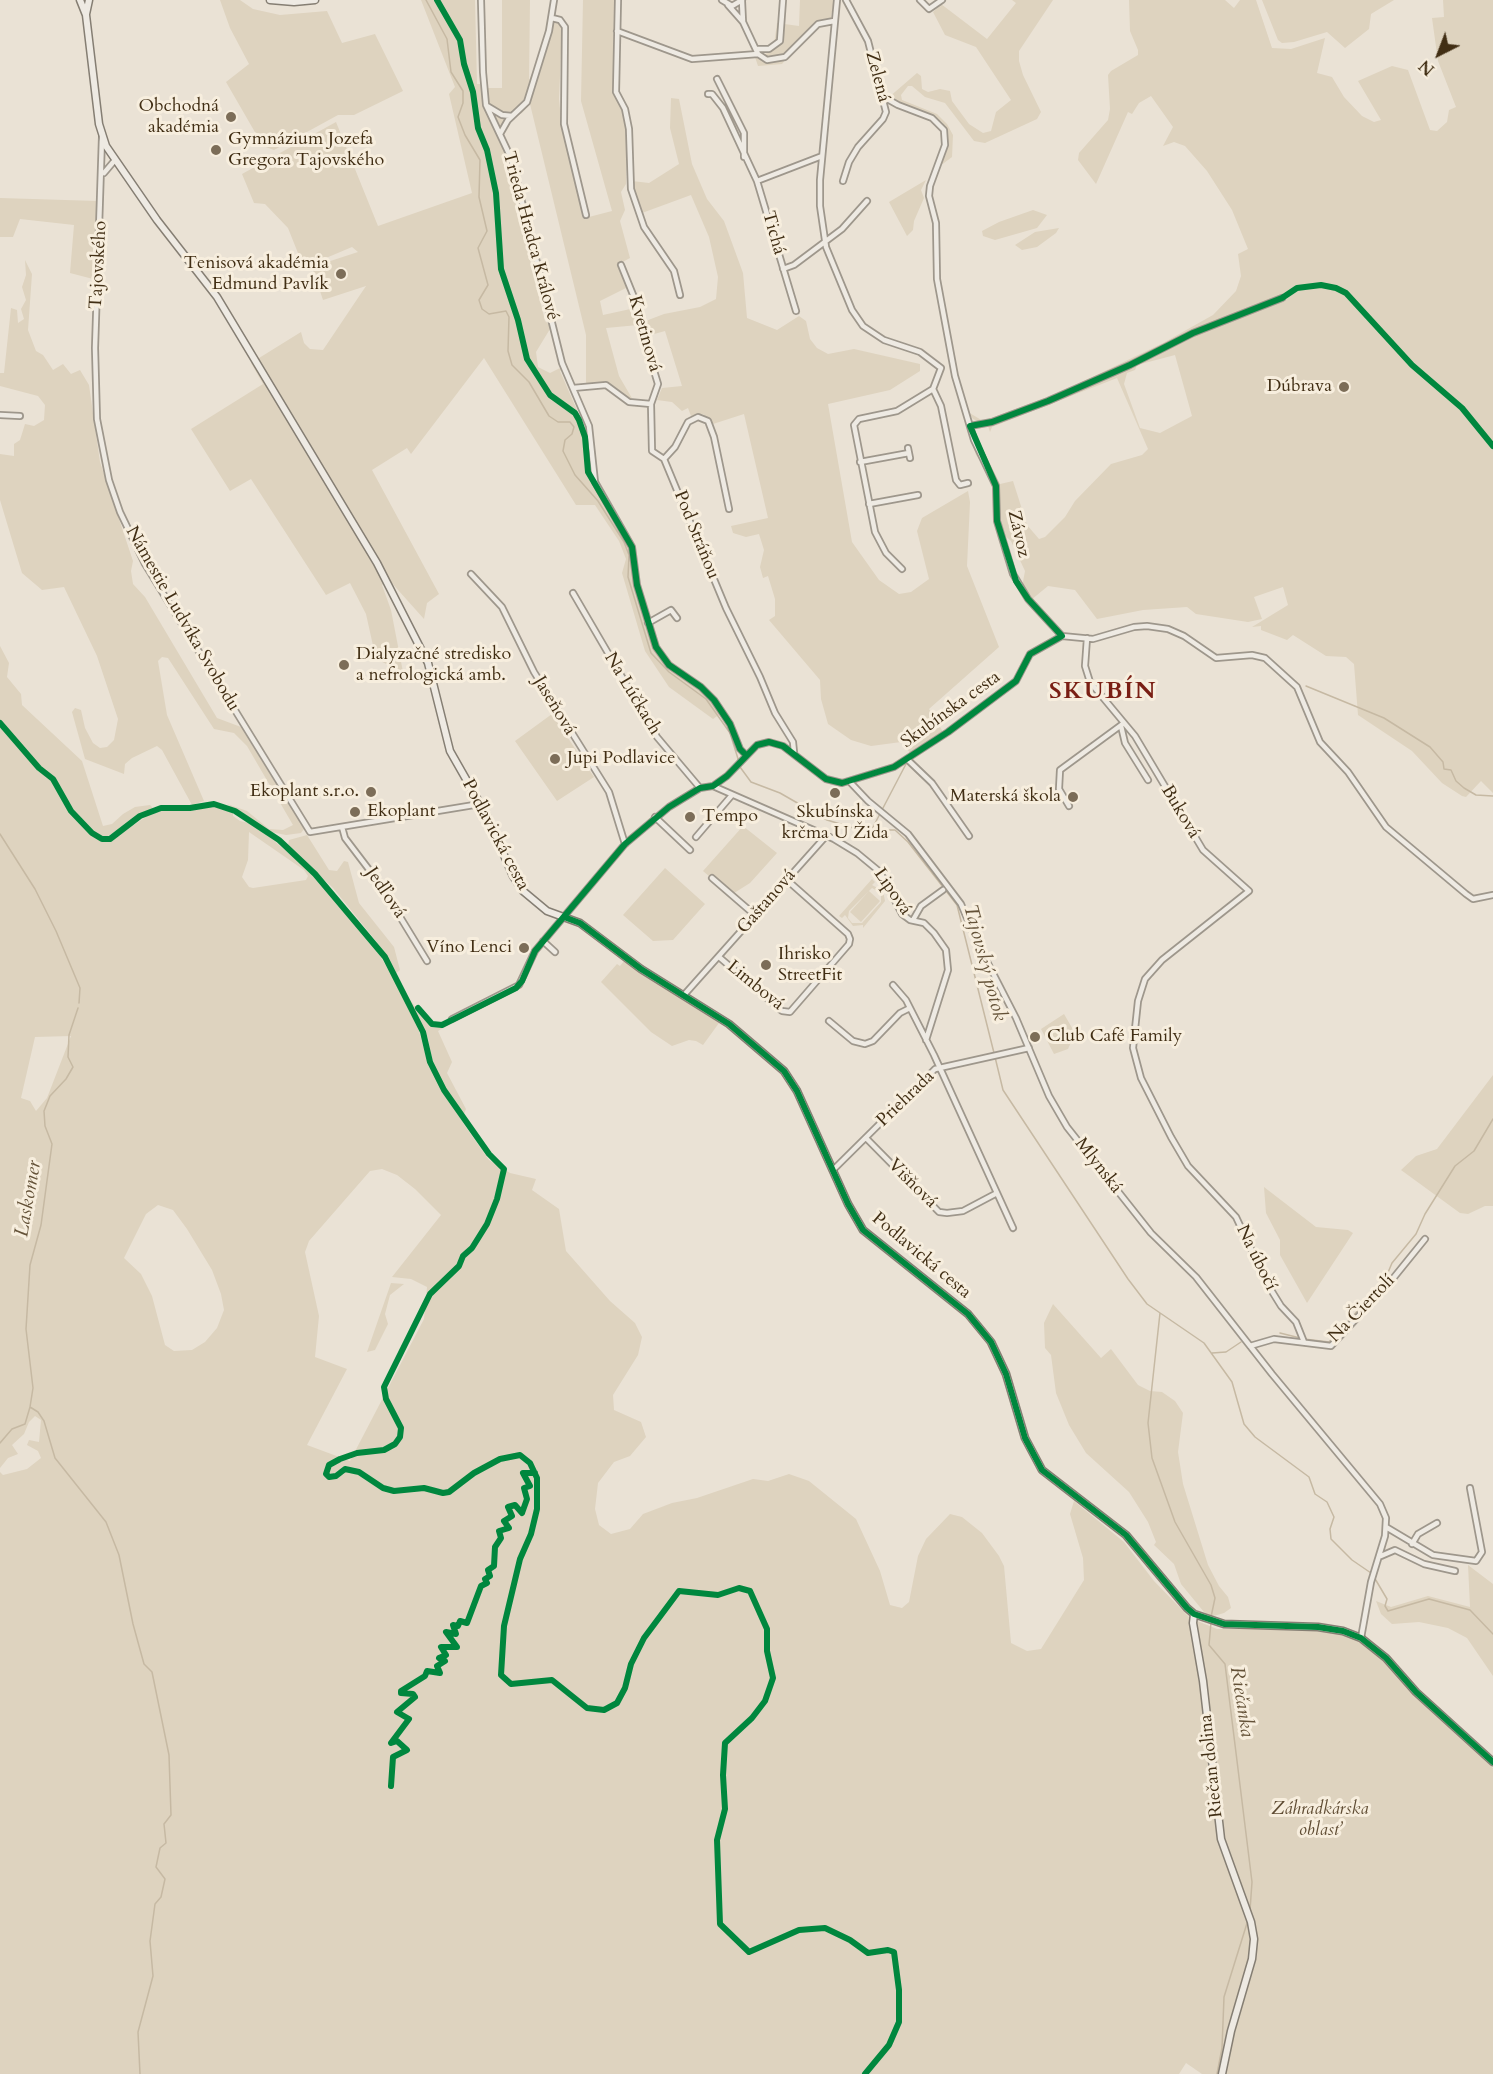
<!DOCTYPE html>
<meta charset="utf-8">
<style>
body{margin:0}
#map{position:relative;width:1493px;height:2074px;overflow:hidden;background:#eae2d5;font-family:Cardo,serif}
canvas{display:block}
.north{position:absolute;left:1409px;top:24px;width:60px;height:60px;-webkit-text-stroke:4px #f7eede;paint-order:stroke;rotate:222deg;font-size:16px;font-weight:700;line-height:24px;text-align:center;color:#412e14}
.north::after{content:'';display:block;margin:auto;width:21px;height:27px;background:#412e14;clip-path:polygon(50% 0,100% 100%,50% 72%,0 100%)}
</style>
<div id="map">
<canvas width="1493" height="2074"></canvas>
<div class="north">N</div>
</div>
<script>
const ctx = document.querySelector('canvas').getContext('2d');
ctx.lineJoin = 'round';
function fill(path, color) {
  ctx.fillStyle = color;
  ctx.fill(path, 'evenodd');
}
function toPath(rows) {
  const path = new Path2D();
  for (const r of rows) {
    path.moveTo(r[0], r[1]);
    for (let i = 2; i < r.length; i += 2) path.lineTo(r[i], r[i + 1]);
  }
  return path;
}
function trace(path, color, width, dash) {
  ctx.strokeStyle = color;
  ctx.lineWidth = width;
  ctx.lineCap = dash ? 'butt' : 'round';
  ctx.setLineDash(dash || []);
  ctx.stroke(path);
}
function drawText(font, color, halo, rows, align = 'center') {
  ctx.font = font + ' Cardo,serif';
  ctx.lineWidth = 6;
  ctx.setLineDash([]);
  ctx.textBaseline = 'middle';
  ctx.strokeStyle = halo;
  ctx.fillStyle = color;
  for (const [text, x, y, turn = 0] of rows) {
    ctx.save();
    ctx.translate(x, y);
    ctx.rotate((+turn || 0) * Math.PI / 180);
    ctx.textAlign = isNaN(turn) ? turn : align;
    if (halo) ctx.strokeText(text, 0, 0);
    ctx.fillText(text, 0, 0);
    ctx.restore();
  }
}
fill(toPath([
 [220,0,240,0,253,9,280,15,327,11,342,43,375,34,403,91,354,115,338,115,274,150,263,146,226,82,249,64,230,28],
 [421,0,475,0,477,84,480,84,481,88,502,88,502,0,530,0,529,80,537,64,549,21,559,22,562,28,559,99,562,128,585,218,612,211,581,101,583,0,614,0,613,88,623,111,627,131,626,184,621,192,625,210,620,221,630,258,617,265,628,287,600,301,603,315,635,308,638,325,606,328,619,376,633,400,604,382,586,384,586,335,530,104,522,113,512,119,505,130,498,133,508,159,506,162,545,321,550,325,550,329,536,352,538,367,550,373,562,367,563,370,560,371,583,424,588,442,587,465,600,494,599,496,628,542,632,556,633,584,653,648,663,662,706,696,720,714,713,719,669,687,645,651,622,573,626,559,619,541,595,505,576,505,484,358,411,454,407,448,372,470,439,594,427,603,424,619,390,581,382,585,391,610,403,672,376,659,366,614,350,583,326,595,251,479,230,491,191,429,263,384,251,363,301,332,304,343,310,349,323,350,366,286,323,300,312,267,358,252,352,247,300,269,298,253,288,228,265,204,254,203,242,174,336,122,378,226,472,193,449,94,455,87],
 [800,0,834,0,830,23,814,26,782,64,758,66,755,57,768,53,774,45,777,23,799,26],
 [1012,0,1053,0,1019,51,1019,61,1023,75,1041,112,1037,119,985,143,974,141,945,103,925,97,912,86,908,86,901,95,902,100,937,114,947,124,953,135,952,157,940,166,948,141,948,132,942,122,932,115,888,98,917,73,921,76,922,89,928,92,940,89,950,91,952,101,969,124,983,133,991,131,996,112,1011,100,976,47,945,35,933,12,941,4,987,39,1016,3],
 [1129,0,1225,0,1234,8,1240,0,1256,0,1272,48,1291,49,1325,38,1317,73,1332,77,1344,97,1362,116,1374,122,1381,120,1358,81,1392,66,1408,70,1430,130,1437,131,1447,122,1449,110,1456,107,1438,61,1432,18,1444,17,1443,0,1493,0,1493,793,1481,781,1466,797,1462,796,1442,783,1412,751,1358,715,1354,664,1346,657,1326,656,1293,635,1287,640,1261,630,1261,626,1252,627,1288,605,1283,587,1254,597,1262,619,1248,622,1196,614,1187,607,1143,610,1097,619,1075,590,1048,586,1031,600,1022,587,1025,571,1011,541,1004,535,993,479,976,455,970,437,975,433,1000,484,1013,481,1027,525,1039,539,1045,537,1065,517,1075,501,1111,464,1142,455,1148,449,1117,378,992,427,990,432,988,426,973,419,968,412,983,421,1059,393,1163,343,1213,315,1236,291,1241,276,1238,254,1248,249,1232,210,1207,171,1185,146,1174,142,1163,146,1173,127,1151,96,1139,103,1132,114,1128,112,1096,184,1078,160,1079,153,1108,120,1110,109,1108,75,1111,71,1138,55,1138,50,1130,31],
 [1175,355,1192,416,1160,433,1140,428,1124,384,1127,373,1135,370,1137,365],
 [1262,0,1394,0,1371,14,1369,29,1345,48,1327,32,1294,42,1282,43,1278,40],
 [671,98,679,99,692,164,707,199,724,221,743,273,747,318,777,330,799,316,806,321,810,339,817,348,828,354,854,349,920,364,920,371,890,390,828,404,852,542,879,580,899,594,911,592,929,579,917,531,922,518,968,491,970,502,967,566,999,647,929,709,943,732,912,755,901,742,871,746,851,740,828,724,821,699,820,680,769,620,775,616,775,599,768,576,763,578,760,567,764,550,759,534,746,537,733,533,731,526,768,518,744,414,713,424,703,414,691,416,688,408,682,411,672,402,657,400,662,388,682,386,665,331,647,336,643,322,664,314,700,307,716,299,718,277,709,237,691,195,642,213,636,196,632,181,649,183,679,164,670,128],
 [926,180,921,190,924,198,914,221,913,230,907,236,889,202],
 [0,198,98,201,93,279,70,273,74,225,20,219,13,237,0,237],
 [1033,210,1047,215,1037,228,995,240,983,236,982,231,999,222],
 [1059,228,1056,233,1037,247,1022,250,1015,245,1035,232],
 [25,260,32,274,28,330,36,351,43,355,53,370,63,364,71,374,80,370,89,385,100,462,133,561,131,571,133,584,145,597,217,718,241,727,304,829,301,833,286,835,271,832,227,804,247,811,269,829,283,830,293,825,247,746,234,733,214,729,168,658,162,657,158,661,167,715,204,801,192,805,162,750,157,746,132,758,125,764,124,774,85,759,72,712,75,708,81,710,85,728,93,743,100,748,107,747,114,740,118,719,97,656,64,587,42,590,22,573,0,500,0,454,14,456,14,444,20,440,25,424,34,426,44,420,45,405,38,396,0,386,0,373,4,373,11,308,17,310,18,323,24,319,21,309,26,300,22,287,26,275],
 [0,646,9,663,7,677,21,694,22,705,82,761,103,826,112,824,123,814,135,807,150,805,153,808,108,836,109,841,152,813,165,810,189,811,213,806,224,808,233,812,233,816,240,821,249,823,272,839,311,872,377,951,404,995,417,1024,429,1067,465,1126,489,1160,510,1173,536,1179,532,1190,559,1209,566,1251,610,1301,635,1323,642,1337,638,1355,613,1395,614,1410,641,1422,646,1437,630,1456,614,1462,598,1483,595,1509,599,1525,611,1534,630,1529,643,1514,672,1503,697,1498,753,1479,768,1481,789,1474,809,1481,856,1519,880,1571,890,1605,902,1608,909,1602,918,1556,926,1539,950,1514,962,1517,982,1533,999,1556,1004,1566,1011,1643,1027,1651,1041,1649,1084,1580,1083,1558,1070,1514,1074,1501,1124,1542,1154,1581,1190,1618,1217,1629,1316,1629,1347,1632,1376,1653,1414,1695,1493,1768,1493,2074,1202,2074,1186,2063,1179,2074,0,2074,0,1472,3,1475,27,1469,41,1458,38,1451,27,1445,29,1440,39,1442,41,1420,35,1416,29,1422,24,1434,12,1445,18,1454,8,1458,0,1468],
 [249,832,304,870,308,876,306,880,253,888,249,887,242,877,248,860],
 [71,1036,47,1098,36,1111,30,1101,21,1098,35,1037],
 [382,1169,397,1175,415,1189,441,1215,392,1277,411,1279,427,1287,424,1319,350,1461,307,1445,347,1369,315,1357,319,1316,305,1252,309,1241,370,1171],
 [158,1205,173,1210,187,1229,212,1270,221,1294,224,1310,217,1328,205,1342,192,1350,174,1351,165,1345,152,1296,141,1274,124,1258,146,1214],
 [552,714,594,777,557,801,515,741],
 [743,826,777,853,750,883,731,895,703,871],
 [307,835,329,870,337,871,344,861,348,862,359,903,394,947,400,970,396,973,376,941,333,888,288,846,289,840],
 [665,868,705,904,673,940,653,941,623,915],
 [872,879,875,882,872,885,883,891,885,901,863,928,863,925,853,926,845,915,842,918,839,916],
 [872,888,881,893,881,902,862,923,852,923,848,918,849,911],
 [869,891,880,901,861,922,850,912],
 [624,961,719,1023,703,1045,696,1041,689,1040,672,1046,651,1032,601,982,617,964,620,966],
 [404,990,421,1016,431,1025,438,1027,458,1019,438,1031,452,1062,447,1073,466,1109,464,1114,447,1091,433,1064,428,1038],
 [1064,1014,1075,1033,1068,1049,1054,1054,1041,1029],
 [1493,1075,1493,1206,1485,1206,1468,1214,1460,1213,1401,1170,1416,1156,1437,1149],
 [1264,1187,1316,1227,1348,1230,1353,1233,1307,1303,1280,1255,1280,1240,1266,1213],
 [391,1283,404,1284,390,1295,385,1314,388,1324,375,1350,367,1352],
 [1053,1304,1101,1358,1111,1349,1138,1385,1150,1391,1162,1392,1175,1401,1183,1413,1178,1452,1183,1484,1208,1565,1219,1586,1228,1597,1231,1608,1224,1613,1210,1617,1204,1612,1181,1584,1174,1564,1154,1545,1156,1542,1148,1522,1129,1492,1086,1453,1069,1425,1056,1393,1051,1355,1045,1348,1044,1323],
 [1468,1565,1493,1584,1493,1676,1467,1638,1448,1628,1419,1622,1392,1624,1381,1614,1376,1601,1391,1607,1428,1596,1470,1607]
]), '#ded3bf');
trace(toPath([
 [426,0,447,39,451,72,463,91,463,103,458,117,465,135,480,160,479,197,487,231,478,248,488,285,479,300,482,309,489,314,506,311,509,317,508,351,512,365,529,382,549,416,558,422,570,422,574,427,572,434,565,440,563,451,575,475,598,501,624,542,629,555,628,577,651,653,669,672,706,699,730,733,739,762],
 [1306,686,1384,718,1430,747,1443,762,1444,769,1451,770,1456,781,1464,788,1476,795,1493,796],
 [740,767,751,782,780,793,827,820,860,830,895,830,908,842,957,905,994,1053],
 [872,829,906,764],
 [0,834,35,889,56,931,80,988,79,1003],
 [995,1057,1003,1090,1128,1279,1147,1304,1204,1343,1232,1382,1244,1424,1255,1437,1309,1477,1315,1494,1327,1502,1334,1517,1330,1529,1331,1539,1352,1560,1371,1573],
 [1160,1313,1148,1423,1152,1458,1175,1522,1211,1585,1215,1598,1211,1617],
 [1280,1333,1300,1338],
 [1304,1339,1329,1342,1384,1282,1392,1263,1416,1234,1425,1214,1455,1166,1474,1151,1493,1119],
 [1212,1353,1226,1352,1241,1342],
 [30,1407,38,1412,44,1421,55,1458,106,1522,119,1555,133,1624,144,1664,152,1672,169,1755,171,1815,164,1824,166,1843,160,1848,156,1867,165,1879,161,1897,155,1904,150,1941,153,1976,138,2032,140,2074],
 [0,1443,12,1429,25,1424,30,1407,33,1388,26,1329,30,1265,41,1225,52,1144,45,1126,44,1111,50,1096,66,1079,73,1067,68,1057,69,1035,78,1008],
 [1374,1577,1387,1599,1385,1606,1388,1611,1429,1599,1470,1610,1493,1634],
 [1211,1622,1209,1645,1225,1664,1252,1882,1250,1910],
 [1217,2074,1222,2048,1224,1997,1248,1920]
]), '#c6b9a3', 1.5);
const street = toPath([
 [481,0,483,72,486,105,511,158,562,363,589,426,595,482,632,547,637,585,656,647,669,665,701,687,714,700,730,724,740,749,746,755],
 [618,0,616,92,625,109,629,129,631,189,644,227,674,271,680,295],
 [722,0,732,6,742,0],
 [837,0,820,180,820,206,826,247,852,310,863,326,884,340,920,352,941,368,933,389,897,411,859,419,854,425,875,532,886,553,902,569],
 [920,0,929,9,942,0],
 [742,1,743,22],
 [728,5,743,22,758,54,767,60,785,57,818,24,834,21],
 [552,18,560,20,565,27,564,124,586,215],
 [617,31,692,59,758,54],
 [756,49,769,49,780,41,783,0],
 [717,79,744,133,744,157],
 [708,94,712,94,723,108,757,181,796,311],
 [882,96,898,105,932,118,944,130,945,145,930,186,929,196,936,223,937,279,955,376,974,440,996,486,997,521,1013,574,1028,599,1062,636],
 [487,106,502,115,512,116],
 [500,134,508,120,527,102,549,31,554,0],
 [102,137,95,348,97,419,109,480,120,512,145,564,310,832,480,804],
 [104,173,115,160],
 [757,181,822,156],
 [843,181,849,162,858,147,883,119,886,112,868,41,846,0],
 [621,265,638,307,642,331,658,384,651,404,652,451,664,459],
 [783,269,794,265,842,229,867,201],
 [573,388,606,385,629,402,651,404],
 [933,389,941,406,956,480,960,485,968,483],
 [0,415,20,416],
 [970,426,992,422,1048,401,1130,365,1193,333,1282,298],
 [908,448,910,458],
 [664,459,726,608,760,677,775,713,793,742,794,752],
 [664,459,675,447,688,422,698,417,708,421,714,437,729,509],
 [860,462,909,453],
 [869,504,918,495],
 [471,574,502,607,534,672,609,792,625,844],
 [573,593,657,737,700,788],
 [648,623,671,610,677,618],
 [1087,638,1085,666,1090,682,1135,736,1203,850,1249,891,1162,960,1145,979,1138,1001,1133,1048,1141,1078,1171,1137,1188,1166,1236,1217,1268,1285,1281,1306,1296,1322,1304,1342],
 [1121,726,1125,743,1148,780],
 [908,760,932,783,969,836],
 [850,782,868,801,908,834,961,904,978,944,1016,1018,1049,1096,1067,1127,1151,1233,1196,1277,1272,1374,1380,1504,1386,1518,1385,1536,1371,1582,1361,1638],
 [713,786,834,839,857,853,880,872,902,914,910,920,924,923,934,933,946,950,948,970,926,1040],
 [1069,806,1059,789,1060,770,1124,723],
 [655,817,690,850],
 [342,827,345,838,380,884,427,961],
 [696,837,732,795],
 [712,878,756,916],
 [913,920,921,906,943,890],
 [543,941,555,952],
 [719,957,782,1011,790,1012,849,944,850,939,848,934,787,880],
 [893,985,906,1000,934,1055,1013,1228],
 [684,995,826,836],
 [452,1019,519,985,535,951,625,844,669,807,700,788,713,786,727,776,757,745,769,742,783,746,826,779,842,783,894,767,948,732,1016,681,1030,654,1062,636,1093,639,1134,627,1147,626,1168,629,1184,636,1216,658,1252,655,1265,658,1297,687,1320,742,1348,772,1386,827,1466,894,1473,899,1493,895],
 [829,1021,853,1041,865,1044,873,1041,900,1013,910,1008],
 [866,1138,939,1212,947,1213,963,1211,997,1193],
 [833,1170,935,1069,1029,1048],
 [1250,1346,1274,1339,1331,1346,1391,1281,1425,1239],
 [1386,1527,1433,1555,1476,1561,1482,1552,1470,1488],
 [1412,1544,1418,1534,1437,1523],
 [1381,1556,1395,1550,1424,1564,1455,1571]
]);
const secondary = toPath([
 [80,0,86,15,99,124,106,146,157,220,217,297,377,563,428,663,450,751,487,816,513,876,523,891,547,911,580,923,641,969,729,1024,784,1071,797,1091,848,1204,863,1230,968,1314,991,1342,1006,1374,1025,1438,1042,1470,1126,1535,1187,1608,1194,1614,1224,1624,1318,1627,1343,1631,1361,1638,1386,1658,1416,1692,1493,1762],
 [270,0,294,2,315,0],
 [86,14,89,0],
 [1194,1614,1193,1623,1203,1681,1221,1839,1251,1922,1254,1939,1252,1959,1231,2031,1222,2074]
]);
trace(street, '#9e978c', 8);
trace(secondary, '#857e73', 9);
trace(street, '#eeeae3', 4.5);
trace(secondary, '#eeeae3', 6);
trace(toPath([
 [437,0,460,40,464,64,473,92,478,128,487,150,496,193,501,269,518,320,527,359,550,395,575,413,579,420,585,437,588,472,632,547,637,585,656,647,669,665,701,687,714,700,730,724,740,749,746,755],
 [0,723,39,768,53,779,71,811,92,833,102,839,110,839,140,816,161,808,190,808,214,804,235,811,279,840,315,874,385,957,423,1032,430,1062,444,1090,489,1154,504,1169,497,1199,487,1224,472,1248,463,1256,459,1266,430,1294,384,1387,386,1399,401,1428,400,1437,395,1444,384,1450,357,1453,340,1459,329,1465,326,1474,329,1477,336,1476,345,1469,359,1472,383,1488,394,1491,424,1488,443,1493,449,1492,474,1473,500,1459,520,1455,530,1463,537,1478,537,1509,531,1534,520,1559,504,1626,501,1675,511,1684,552,1680,587,1708,604,1710,617,1703,625,1688,631,1664,644,1638,679,1591,718,1595,739,1588,750,1591,767,1629,767,1651,773,1678,765,1701,752,1718,725,1743,723,1775,725,1809,717,1840,720,1924,749,1952,799,1930,825,1928,850,1940,868,1953,888,1950,894,1952,899,1990,899,2022,889,2045,865,2074],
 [564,917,580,923,641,969,729,1024,784,1071,797,1091,848,1204,863,1230,968,1314,991,1342,1006,1374,1025,1438,1042,1470,1126,1535,1187,1608,1194,1614,1224,1624,1318,1627,1343,1631,1361,1638,1386,1658,1416,1692,1493,1762],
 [418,1008,432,1024,442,1025,516,988,522,981,535,951,625,844,669,807,700,788,713,786,727,776,757,745,769,742,783,746,826,779,842,783,894,767,948,732,1016,681,1030,654,1062,636,1028,599,1016,581,997,521,996,486,970,426,992,422,1048,401,1130,365,1193,333,1282,298,1297,288,1321,285,1336,288,1346,293,1412,365,1462,408,1493,446],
 [391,1786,393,1757,407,1750,397,1741,391,1743,409,1719,397,1712,415,1697,413,1694,401,1693,401,1691,425,1676,427,1671,440,1673,437,1666,445,1661,439,1658,446,1655,441,1647,457,1647,446,1632,456,1634,453,1625,458,1626,460,1621,467,1623,481,1586,487,1583,485,1579,490,1576,488,1570,494,1566,495,1547,501,1538,499,1531,509,1528,504,1521,512,1516,508,1507,515,1505,522,1513,527,1499,524,1488,530,1486,523,1473,535,1473]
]), '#00873e', 6);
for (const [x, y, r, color] of [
 [231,117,6,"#7c6d58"],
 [216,150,6,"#7c6d58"],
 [341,274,6,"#7c6d58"],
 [1344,387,6,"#7c6d58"],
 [344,665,6,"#7c6d58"],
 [555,759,6,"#7c6d58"],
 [371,792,6,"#7c6d58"],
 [835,793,6,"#7c6d58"],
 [1073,797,6,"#7c6d58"],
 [355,812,6,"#7c6d58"],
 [690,817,6,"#7c6d58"],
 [524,948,6,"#7c6d58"],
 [766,965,6,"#7c6d58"],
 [1035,1037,6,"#7c6d58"]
]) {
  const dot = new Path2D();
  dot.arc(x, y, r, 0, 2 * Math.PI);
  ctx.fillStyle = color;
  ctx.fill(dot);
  trace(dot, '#f7eede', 2);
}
drawText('18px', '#412e14', '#f7eede', [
 ["Zelená",877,77,75],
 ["Tichá",773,233,74],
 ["Trieda Hradca Králové",530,236,75],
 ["Tajovského",99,265,-87],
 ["Kvetinová",644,334,74],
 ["Závoz",1018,534,77],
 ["Pod Stráňou",696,535,68],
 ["Námestie Ludvíka Svobodu",182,619,60],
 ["Na Lúčkach",632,694,59],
 ["Jaseňová",554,706,59],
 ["Skubínska cesta",951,710,-36],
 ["Buková",1180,812,59],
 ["Podlavická cesta",495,835,62],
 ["Lipová",892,892,55],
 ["Jedľová",385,893,56],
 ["Gaštanová",767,902,-49],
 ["Limbová",755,986,39],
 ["Priehrada",906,1099,-44],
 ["Mlynská",1098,1166,52],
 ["Višňová",912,1184,45],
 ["Podlavická cesta",921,1256,40],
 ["Na úbočí",1256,1258,64],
 ["Na Čiertolí",1362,1309,-46],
 ["Riečan dolina",1212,1766,-96]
]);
drawText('18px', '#412e14', '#f7eede', [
 ["Obchodná",219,107,"right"],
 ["akadémia",219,128,"right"],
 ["Gymnázium Jozefa",228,140],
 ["Gregora Tajovského",228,161],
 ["Tenisová akadémia",329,264,"right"],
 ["Edmund Pavlík",329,285,"right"],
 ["Dúbrava",1332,387,"right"],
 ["Dialyzačné stredisko",356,655],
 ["a nefrologická amb.",356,676],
 ["Jupi Podlavice",567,759],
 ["Ekoplant s.r.o.",359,792,"right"],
 ["Materská škola",1061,797,"right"],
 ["Ekoplant",367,812],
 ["Skubínska",835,813,"center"],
 ["krčma U Žida",835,834,"center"],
 ["Tempo",702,817],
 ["Víno Lenci",512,948,"right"],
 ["Ihrisko",778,955],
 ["StreetFit",778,976],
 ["Club Café Family",1047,1037]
], 'left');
drawText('italic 18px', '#5f4c33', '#f7eede', [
 ["Záhradkárska",1320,1810],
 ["oblasť",1320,1831]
]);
drawText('italic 20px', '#645238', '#f7eede', [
 ["Tajovský potok",984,963,75],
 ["Laskomer",29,1199,-80],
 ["Riečanka",1241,1702,81]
]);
ctx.letterSpacing = '1.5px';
drawText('bold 24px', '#7a1f14', '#f7eede', [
 ["SKUBÍN",1103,692]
]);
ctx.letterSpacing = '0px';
</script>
